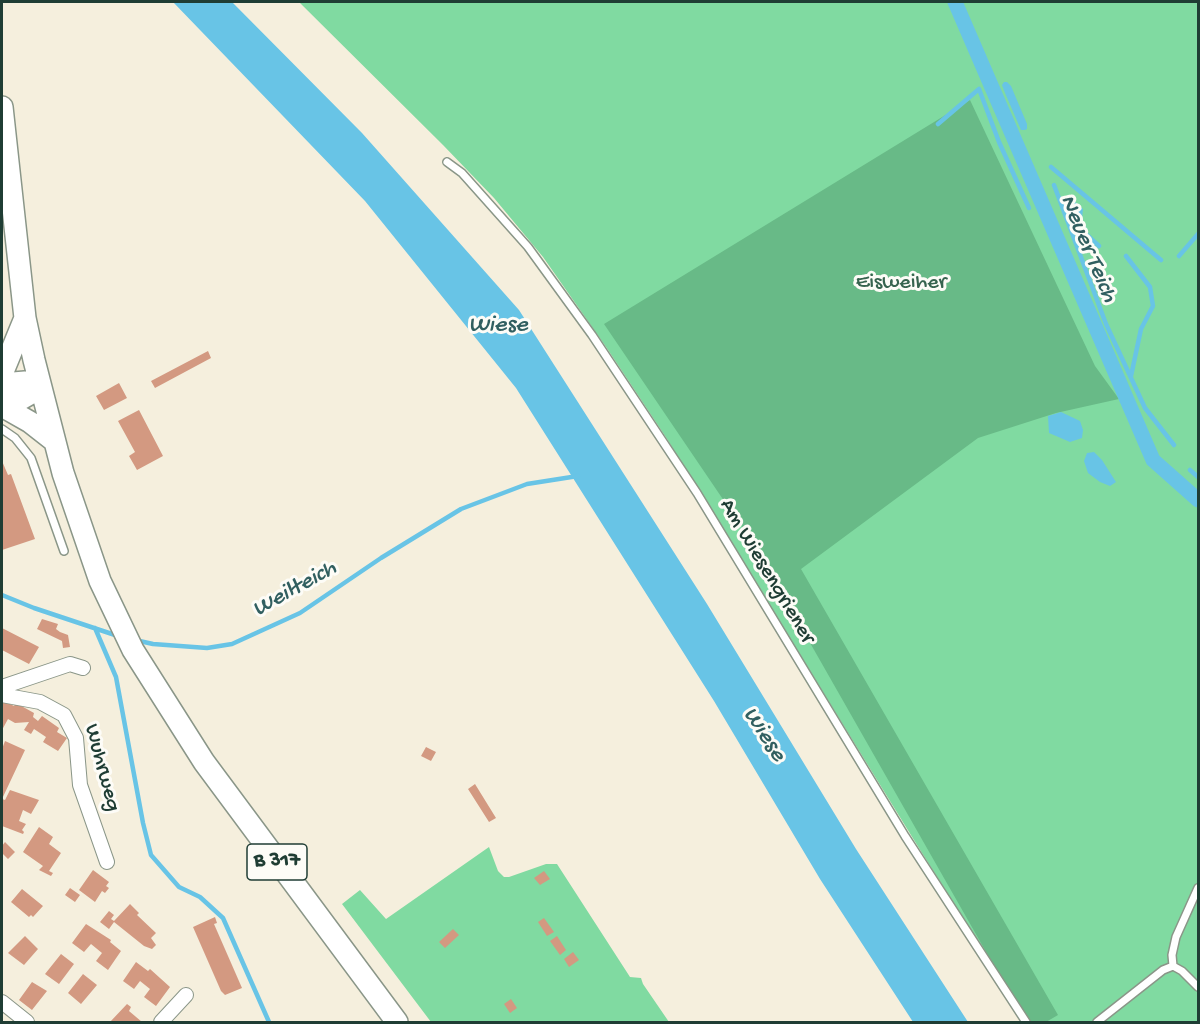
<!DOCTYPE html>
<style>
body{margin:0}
#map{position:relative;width:1200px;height:1024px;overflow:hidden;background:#f5efdd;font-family:"Gochi Hand",sans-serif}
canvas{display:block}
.frame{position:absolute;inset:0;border:3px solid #1f3d34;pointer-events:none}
</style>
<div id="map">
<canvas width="1200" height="1024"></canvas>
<div class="frame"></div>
</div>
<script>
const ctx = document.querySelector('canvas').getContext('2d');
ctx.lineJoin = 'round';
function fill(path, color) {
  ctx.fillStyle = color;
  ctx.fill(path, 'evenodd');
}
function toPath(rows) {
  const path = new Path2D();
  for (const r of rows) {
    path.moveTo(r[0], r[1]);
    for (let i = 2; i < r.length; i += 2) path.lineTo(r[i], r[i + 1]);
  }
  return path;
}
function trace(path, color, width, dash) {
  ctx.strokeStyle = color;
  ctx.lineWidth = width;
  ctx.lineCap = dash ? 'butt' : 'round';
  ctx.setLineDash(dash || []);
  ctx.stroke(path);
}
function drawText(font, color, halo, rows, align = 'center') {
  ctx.font = font + ' "Gochi Hand",sans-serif';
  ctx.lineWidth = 6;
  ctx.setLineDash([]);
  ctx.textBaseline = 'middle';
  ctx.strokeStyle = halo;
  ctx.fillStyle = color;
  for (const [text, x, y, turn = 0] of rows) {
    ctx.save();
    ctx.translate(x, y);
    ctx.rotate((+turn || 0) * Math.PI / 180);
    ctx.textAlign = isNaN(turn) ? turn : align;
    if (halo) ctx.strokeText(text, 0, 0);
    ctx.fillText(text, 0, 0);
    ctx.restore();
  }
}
fill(toPath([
 [299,2,1198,2,1198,1022,1033,1022,980,945,922,853,667,439,606,347,543,257,494,198,443,145],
 [489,847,498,871,504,877,509,877,546,864,557,864,630,977,641,978,643,984,669,1022,431,1022,342,904,360,890,386,919]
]), '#80daa1');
fill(toPath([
 [970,100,1095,366,1119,399,1056,413,978,438,801,569,1058,1015,1046,1022,1026,1022,756,548,604,324]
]), '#68ba87');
fill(toPath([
 [173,2,232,2,362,133,519,310,707,604,856,849,968,1022,913,1022,820,879,714,701,516,388,365,201],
 [1004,82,1007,82,1011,86,1027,124,1027,129,1025,130,1021,130,1005,93,1002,85],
 [1068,196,1083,209,1082,219,1087,229,1087,235,1082,233,1068,212,1064,199],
 [1061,412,1080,421,1083,430,1082,438,1070,442,1049,433,1048,416],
 [1094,452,1102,460,1116,482,1110,486,1100,482,1088,473,1084,461,1087,453]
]), '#68c4e6');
trace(toPath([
 [979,89,999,142,1029,208],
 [938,124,979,89],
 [1051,167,1161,260],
 [1054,185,1106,324,1145,408,1174,445],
 [1087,235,1099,246],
 [1126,256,1150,287,1153,306,1141,329,1131,376],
 [1179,256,1198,234],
 [1190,470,1198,477],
 [2,595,34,608,118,636],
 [95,628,116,677,143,823,151,855,179,887,200,897,223,918,269,1022],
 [135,640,153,644,207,648,232,644,300,613,381,558,461,509,527,484,578,476]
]), '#68c4e6', 4.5);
trace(toPath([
 [955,2,1153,460,1198,500]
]), '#68c4e6', 15);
fill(toPath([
 [208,351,211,358,155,388,151,381],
 [119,383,127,398,104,410,96,396],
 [139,410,163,456,137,470,129,456,135,452,118,421],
 [2,461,8,475,11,474,35,539,2,550],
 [42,619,58,624,56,629,60,632,68,635,70,647,63,648,62,641,37,629],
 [2,628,39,647,29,664,2,650],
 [4,701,14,706,16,703,34,713,33,717,38,721,42,716,59,728,57,732,67,738,58,751,43,742,46,737,34,729,31,734,24,730,29,722,15,723,8,719,2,730,2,705],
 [5,741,25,750,2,799,5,800,10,790,39,800,31,814,23,810,19,821,26,824,22,830,24,832,23,834,2,826,2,749],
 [426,747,436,752,431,761,421,756],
 [475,784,496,818,489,822,468,789],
 [39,827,53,837,49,844,61,853,49,871,53,873,51,876,39,870,43,866,23,852],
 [5,842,15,852,8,859,2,853,2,846],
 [93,870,109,882,106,886,109,888,105,893,102,891,95,902,79,890],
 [544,871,550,879,540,885,534,878],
 [70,888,80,895,75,902,65,895],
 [22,889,43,906,33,917,31,915,29,917,11,902],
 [130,904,139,913,137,915,156,933,151,938,156,945,152,949,144,946,114,922,109,929,100,922,109,911,114,915,111,919,114,921],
 [215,917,217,923,214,924,242,988,225,995,221,991,193,927],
 [544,918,554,932,547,936,538,922],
 [86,924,111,940,110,942,121,951,108,970,96,961,102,953,91,944,84,952,72,943],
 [453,929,459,935,445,948,439,942],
 [25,936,38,949,24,965,8,953],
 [557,936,566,950,560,955,550,941],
 [573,952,579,960,569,967,564,959],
 [61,954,74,964,59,984,45,974],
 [136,962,148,971,150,969,170,987,156,1006,144,997,150,989,140,981,134,989,123,981],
 [83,974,97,985,81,1004,68,993],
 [32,982,47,991,32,1010,19,1000],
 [511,999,517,1008,510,1013,504,1004],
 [127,1004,131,1007,129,1011,142,1022,110,1022]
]), '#d39981');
const lane = toPath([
 [447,162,462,173,528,247,592,335,697,493,905,836,1026,1022],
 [2,429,15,438,31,458,64,551],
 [1173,966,1172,955,1176,937,1198,888],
 [1173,966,1182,971,1198,987],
 [1097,1022,1163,970,1173,966]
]);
const street = toPath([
 [2,687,70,664,83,668],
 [2,695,40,702,64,715,76,738,80,785,107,862],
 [2,1002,27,1022],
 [161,1022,186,995]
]);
const primary = toPath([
 [2,107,25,318,34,360,63,473,100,581,133,650,204,762,397,1022],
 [2,374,25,318],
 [2,384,25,382,40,388],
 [2,402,21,399,40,388],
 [2,406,30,422,53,440]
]);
trace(lane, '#8a9688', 10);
trace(street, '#8a9688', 16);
trace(primary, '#8a9688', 24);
trace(lane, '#fff', 7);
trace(street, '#fff', 14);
trace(primary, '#fff', 21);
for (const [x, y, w] of [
 [277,862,60]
]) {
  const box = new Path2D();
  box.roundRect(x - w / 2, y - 18, w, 36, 4.5);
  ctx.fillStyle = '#fdfcf7';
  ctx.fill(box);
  trace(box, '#1f3d34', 1.5);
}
drawText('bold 21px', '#1f3d34', null, [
 ["B 317",277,862]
]);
drawText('22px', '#37644f', '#fdfcf7', [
 ["Eisweiher",901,284]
]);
drawText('22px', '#1f3d34', '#fdfcf7', [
 ["Am Wiesengriener",766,572,59],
 ["Wuhrweg",101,768,75]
]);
drawText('italic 24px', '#315f60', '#fdfcf7', [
 ["Neuer Teich",1087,249,67],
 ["Wiese",498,326],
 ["Weilteich",295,590,-29],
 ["Wiese",763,735,57]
]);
</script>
